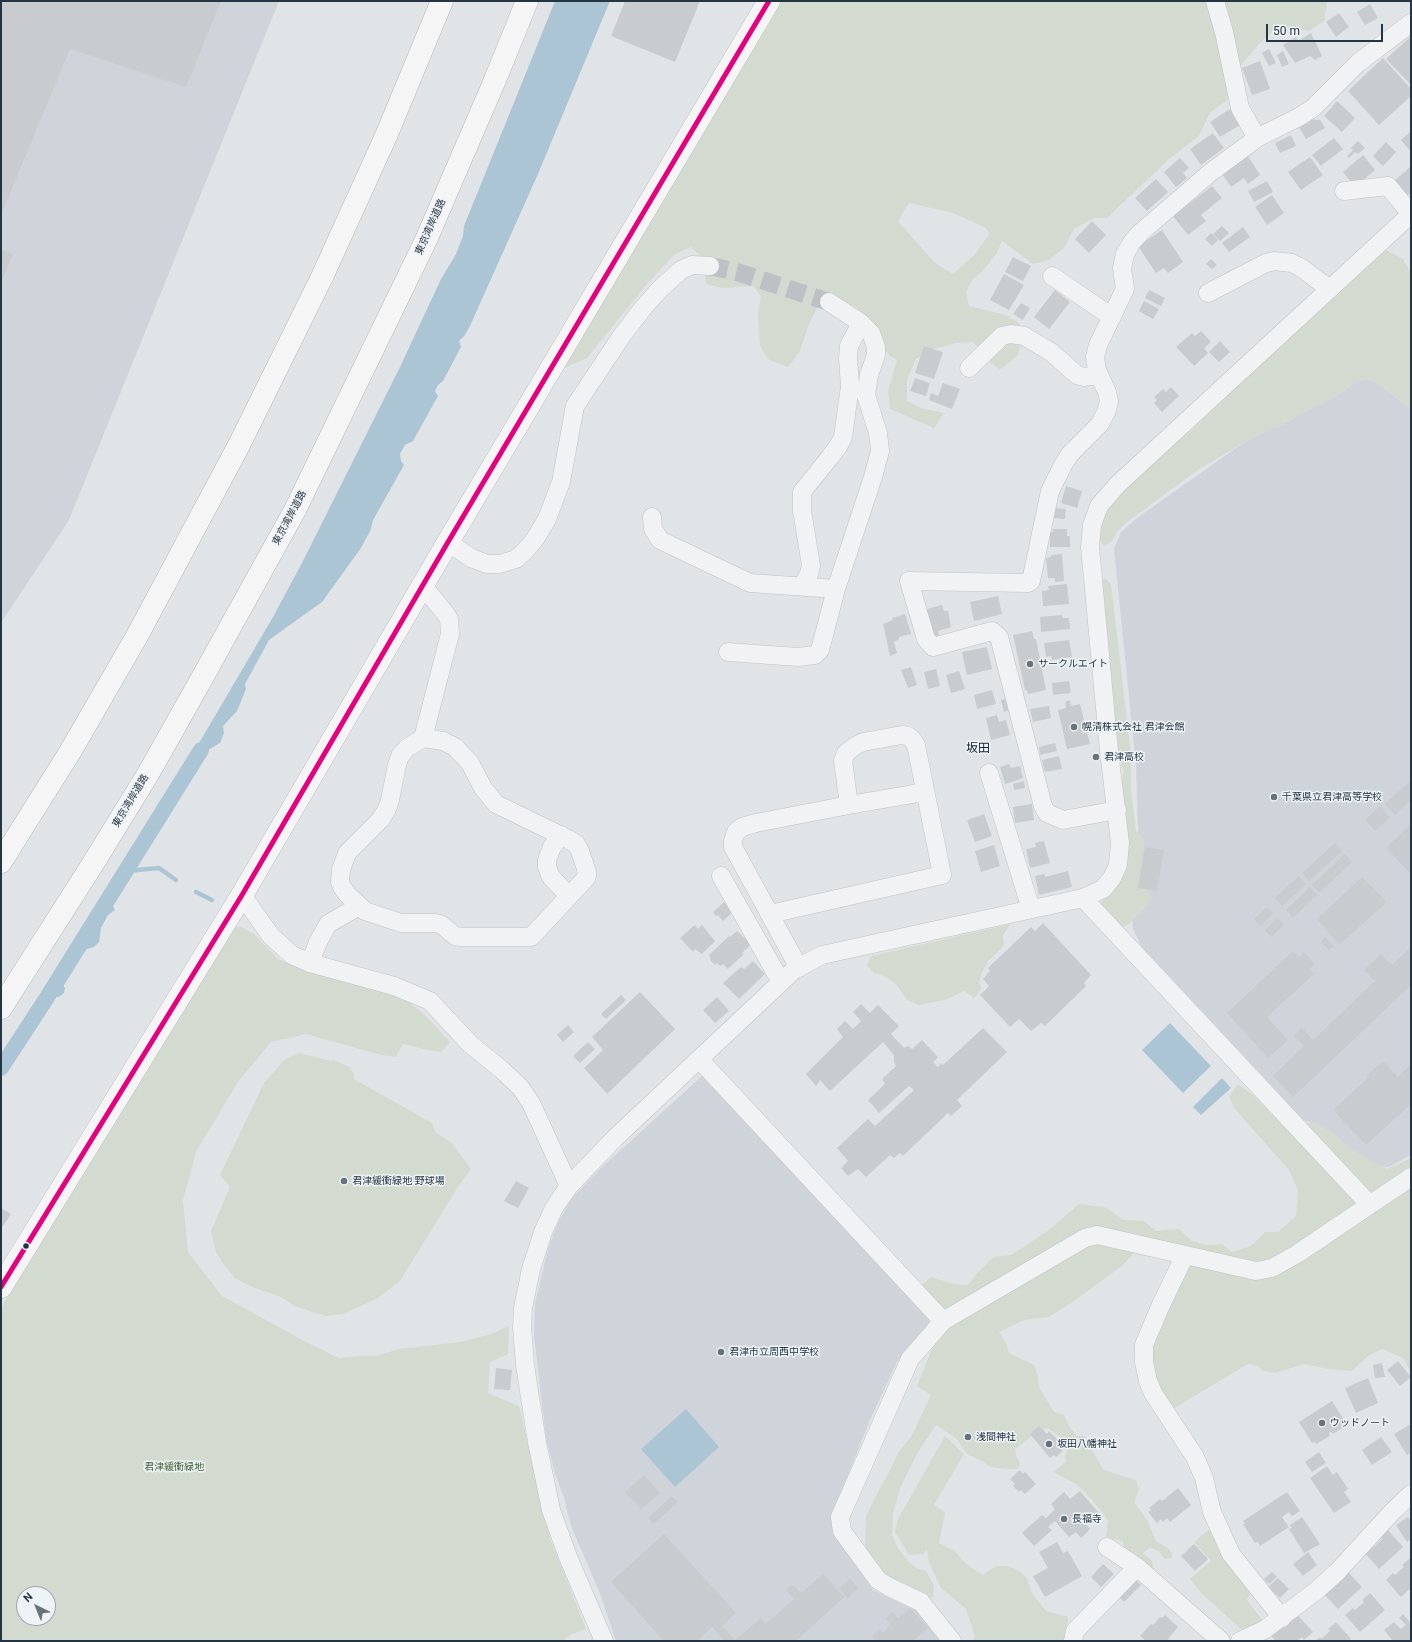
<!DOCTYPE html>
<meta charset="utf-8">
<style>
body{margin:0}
#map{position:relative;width:1412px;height:1642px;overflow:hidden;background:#e1e4e6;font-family:Roboto,sans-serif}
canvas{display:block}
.frame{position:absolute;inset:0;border:2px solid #253442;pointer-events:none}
.north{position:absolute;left:16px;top:1586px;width:40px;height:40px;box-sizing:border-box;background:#eef3f7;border:1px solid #9ea7af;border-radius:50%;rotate:317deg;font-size:11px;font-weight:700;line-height:16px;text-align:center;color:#253442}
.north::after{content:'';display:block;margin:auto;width:14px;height:18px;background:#67727b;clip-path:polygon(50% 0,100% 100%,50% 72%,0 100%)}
.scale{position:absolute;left:1266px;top:24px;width:117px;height:18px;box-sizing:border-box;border:2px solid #253442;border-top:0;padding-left:5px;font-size:12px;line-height:14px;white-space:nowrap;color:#253442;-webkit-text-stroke:3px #eef3f7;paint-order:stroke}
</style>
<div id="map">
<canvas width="1412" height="1642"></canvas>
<div class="frame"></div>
<div class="north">N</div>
<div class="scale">50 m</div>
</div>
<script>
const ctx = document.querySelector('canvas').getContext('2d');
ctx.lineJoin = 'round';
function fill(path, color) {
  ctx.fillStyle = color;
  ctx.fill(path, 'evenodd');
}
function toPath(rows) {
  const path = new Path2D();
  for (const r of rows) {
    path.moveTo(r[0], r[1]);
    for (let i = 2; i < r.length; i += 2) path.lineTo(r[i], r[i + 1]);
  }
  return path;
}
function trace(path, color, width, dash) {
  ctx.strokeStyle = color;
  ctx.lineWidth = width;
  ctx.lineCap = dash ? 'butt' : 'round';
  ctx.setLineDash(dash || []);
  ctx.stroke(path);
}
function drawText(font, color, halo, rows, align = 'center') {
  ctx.font = font + ' Roboto,"Noto Sans JP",sans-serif';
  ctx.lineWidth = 3;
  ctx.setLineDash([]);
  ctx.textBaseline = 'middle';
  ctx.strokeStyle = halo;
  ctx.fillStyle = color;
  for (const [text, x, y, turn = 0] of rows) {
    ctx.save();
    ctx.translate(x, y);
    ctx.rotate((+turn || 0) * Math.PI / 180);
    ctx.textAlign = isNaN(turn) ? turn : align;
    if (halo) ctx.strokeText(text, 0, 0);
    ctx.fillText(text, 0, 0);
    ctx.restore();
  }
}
fill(toPath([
 [1,1,279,1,69,520,1,623],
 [1367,379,1378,383,1411,410,1411,1155,1389,1167,1369,1166,1319,1125,1300,1119,1273,1087,1141,946,1133,929,1131,912,1138,829,1136,766,1114,549,1121,532,1137,518,1239,446,1261,433,1283,424,1315,406,1338,395,1356,382],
 [702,1076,827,1205,933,1320,897,1362,870,1420,844,1485,832,1518,832,1530,873,1590,916,1610,943,1641,616,1641,599,1591,571,1526,564,1498,555,1473,546,1438,534,1335,535,1303,548,1249,558,1223,571,1199,601,1168]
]), '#ced4da');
fill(toPath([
 [782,1,1326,1,1327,4,1324,21,1309,31,1294,28,1276,28,1259,44,1242,64,1230,86,1227,100,1210,113,1199,136,1168,160,1107,218,1094,218,1074,229,1064,248,1049,260,1033,264,1002,241,997,253,983,271,972,280,966,293,969,306,1006,315,1019,323,1022,339,1018,355,1000,370,991,363,973,342,956,343,935,349,916,359,907,380,907,401,921,408,944,413,934,428,890,409,888,391,897,360,890,356,880,345,875,327,856,307,839,299,818,306,809,324,800,351,788,367,769,360,760,346,758,314,761,296,753,286,722,288,706,284,703,259,691,247,675,254,647,284,587,358,564,368,572,352],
 [909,203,953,213,984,227,990,233,974,255,953,274,935,263,898,221],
 [1386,250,1403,259,1411,273,1411,410,1378,383,1367,379,1356,382,1338,395,1315,406,1283,424,1261,433,1199,469,1126,523,1118,531,1112,541,1104,546,1096,536,1105,514,1125,489,1158,457,1192,430,1262,361,1373,257],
 [1105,578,1111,584,1131,754,1131,790,1136,831,1145,839,1142,855,1144,882,1152,900,1129,924,1120,928,1100,904,1120,882,1123,857,1120,785,1124,772,1119,758,1100,584],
 [1011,924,1003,935,1004,946,989,960,982,972,979,983,982,988,974,998,964,991,945,1000,919,1005,907,1000,896,984,883,975,874,973,867,966,871,956],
 [231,927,241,927,254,934,278,959,314,973,385,991,407,1001,423,1013,450,1042,441,1052,428,1050,403,1044,396,1057,381,1055,306,1034,271,1042,238,1082,196,1152,183,1201,188,1252,222,1296,306,1342,339,1358,358,1356,376,1356,399,1349,460,1342,491,1334,509,1326,508,1354,490,1362,488,1393,519,1406,550,1538,586,1629,570,1635,563,1641,1,1641,1,1308,38,1241],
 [24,1594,48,1594,48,1618,24,1618],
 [299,1053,331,1061,334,1060,350,1067,354,1074,354,1079,432,1123,435,1132,452,1143,471,1169,458,1187,400,1281,378,1298,343,1314,326,1316,312,1312,295,1306,279,1296,252,1287,235,1278,223,1264,216,1252,211,1231,230,1187,220,1175,252,1108,264,1083,284,1060],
 [1238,1084,1253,1095,1289,1132,1297,1125,1314,1122,1332,1132,1353,1150,1387,1169,1411,1158,1411,1372,1403,1358,1382,1349,1368,1356,1352,1371,1328,1369,1304,1364,1275,1373,1263,1371,1258,1366,1248,1364,1171,1410,1149,1366,1152,1334,1187,1265,1168,1258,1145,1256,1135,1252,1123,1265,1077,1299,1049,1317,1024,1320,999,1332,1006,1343,1009,1353,1034,1365,1038,1377,1039,1387,1054,1412,1064,1415,1069,1426,1077,1436,1084,1436,1103,1469,1110,1472,1136,1480,1139,1489,1134,1502,1147,1520,1156,1541,1169,1549,1172,1554,1172,1558,1164,1559,1159,1551,1150,1548,1143,1553,1152,1561,1154,1570,1147,1573,1136,1554,1124,1549,1123,1541,1106,1537,1108,1521,1103,1513,1086,1493,1076,1484,1053,1472,1066,1462,1065,1457,1067,1450,1060,1437,1048,1428,1037,1432,1015,1449,1016,1455,1020,1463,1018,1469,1007,1469,991,1467,980,1460,967,1454,956,1438,936,1425,917,1454,901,1486,893,1513,892,1535,898,1548,908,1561,916,1568,926,1571,934,1585,933,1598,919,1595,884,1573,865,1553,866,1516,879,1490,889,1472,898,1453,911,1437,931,1395,917,1386,933,1346,933,1336,927,1320,911,1301,923,1284,931,1277,954,1284,968,1285,976,1274,994,1257,1011,1255,1022,1248,1050,1229,1079,1204,1105,1207,1123,1220,1144,1221,1156,1231,1179,1229,1192,1241,1205,1245,1222,1244,1232,1252,1251,1246,1265,1232,1278,1232,1296,1216,1298,1190,1289,1170,1234,1108,1229,1096],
 [945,1436,964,1454,934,1505,945,1512,939,1543,955,1551,966,1564,983,1575,996,1566,1008,1566,1018,1570,1027,1578,1031,1592,1046,1611,1068,1617,1066,1641,973,1641,975,1637,966,1609,941,1588,929,1563,927,1549,924,1554,909,1555,895,1532,898,1519],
 [1212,1527,1236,1576,1241,1577,1250,1593,1247,1600,1263,1621,1243,1631,1201,1593,1190,1579,1211,1561,1194,1542]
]), '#d3dbd0');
fill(toPath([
 [555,1,610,1,538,174,470,326,465,335,459,341,461,347,443,381,438,385,435,391,438,396,413,441,405,445,400,454,401,461,404,465,373,520,371,529,361,548,322,602,269,640,245,684,246,689,237,711,223,726,224,733,220,743,208,750,195,772,185,767,273,617,304,559,400,367,441,279,456,254,463,236,464,226],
 [119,883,122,889,112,904,115,910,108,915,101,928,99,942,94,947,87,949,83,953,72,972,68,974,62,983,65,988,64,993,59,997,52,996,46,999],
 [1170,1023,1211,1066,1183,1093,1142,1050],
 [1222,1078,1231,1088,1201,1115,1193,1107],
 [686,1409,719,1447,675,1487,641,1449]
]), '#acc5d4');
trace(toPath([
 [127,871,159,868,176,880],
 [196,892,212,900]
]), '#acc5d4', 4.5);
trace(toPath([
 [1,1068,46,999,201,750]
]), '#acc5d4', 16);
fill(toPath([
 [1,1,221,1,186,87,70,49,1,215],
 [625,1,700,1,675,62,611,36],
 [1370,4,1378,18,1365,25,1357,12],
 [1339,13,1349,27,1336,37,1326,22],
 [1311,33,1322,56,1315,60,1310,56,1295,63,1283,45,1296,37,1298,41],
 [1410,37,1411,38,1411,85,1386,59],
 [1269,49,1276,63,1269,66,1262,53],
 [1283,51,1289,64,1282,67,1277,55],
 [1383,58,1411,89,1411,96,1379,125,1348,91],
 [1260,61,1270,89,1252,95,1242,68],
 [1337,101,1355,118,1342,132,1324,116],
 [1230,109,1240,125,1220,137,1210,122],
 [1305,119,1320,120,1325,128,1306,139,1297,124],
 [1411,131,1411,152,1401,140],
 [1213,133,1224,148,1201,165,1190,149],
 [1291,135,1296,146,1280,153,1275,143],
 [1334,138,1343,149,1321,166,1312,155],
 [1358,141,1365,148,1358,154,1355,152,1349,158,1347,156,1353,150,1351,148],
 [1386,142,1396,152,1383,166,1373,156],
 [1246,153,1260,175,1248,184,1244,178,1231,187,1220,171],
 [1363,155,1375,170,1355,187,1343,172],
 [1310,157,1323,175,1301,190,1288,172],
 [1180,158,1189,168,1183,173,1187,178,1176,187,1164,172],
 [1411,166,1411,192,1406,197,1392,183],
 [1156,179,1168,192,1147,211,1135,198],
 [1267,181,1273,192,1254,202,1248,191],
 [1212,186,1222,198,1201,215,1206,221,1188,235,1173,216],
 [1272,195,1284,213,1267,225,1255,207],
 [1092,221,1106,235,1089,253,1075,239],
 [1222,226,1229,233,1220,241,1213,234],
 [1243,227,1250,237,1229,252,1222,243],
 [1162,230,1183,262,1168,273,1164,268,1156,273,1138,246],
 [1211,233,1218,240,1212,246,1205,239],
 [1,250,13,254,1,283],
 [1013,257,1031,266,1023,281,1005,272],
 [1211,259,1217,265,1212,269,1206,264],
 [1004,274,1024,285,1009,310,990,300],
 [1055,290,1070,302,1049,329,1034,317],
 [1149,290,1165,298,1161,306,1145,298],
 [1144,301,1159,309,1153,319,1139,311],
 [1021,303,1030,308,1023,320,1013,314],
 [1201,331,1211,342,1204,348,1208,353,1194,366,1176,347,1192,333,1195,336],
 [1220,341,1230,352,1219,362,1209,352],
 [924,346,943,352,934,379,915,373],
 [915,378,930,383,926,396,910,391],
 [943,383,960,389,952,409,929,400,931,393,938,396],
 [1171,387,1179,396,1162,412,1154,403,1157,400,1154,397,1163,389,1166,392],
 [1066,486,1082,491,1077,508,1061,503],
 [1054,508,1066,509,1065,519,1053,518],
 [1053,529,1067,529,1067,536,1070,536,1070,547,1050,547,1050,532,1053,532],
 [1062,554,1064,581,1055,582,1055,578,1048,578,1046,558,1051,557,1051,555],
 [1067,584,1069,604,1043,606,1042,591,1049,590,1048,586],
 [998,596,1002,614,974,621,970,602],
 [942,605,944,611,948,611,951,627,938,631,939,635,930,638,927,609],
 [905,614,911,634,899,637,899,639,894,642,897,653,890,656,883,624,893,620,892,618],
 [1062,615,1063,618,1069,618,1070,629,1041,632,1040,617],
 [1032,631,1034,639,1036,639,1046,690,1028,694,1027,690,1025,690,1013,635],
 [1069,640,1072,657,1052,660,1051,656,1046,657,1044,643],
 [987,647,992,669,967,675,962,652],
 [911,667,917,685,908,688,901,670],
 [936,669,940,686,928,689,924,672],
 [959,671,965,689,951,693,946,675],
 [1069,681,1071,693,1053,695,1052,683],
 [992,690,996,704,977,709,974,695],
 [1005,699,1009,710,1004,712,1001,700],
 [1070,700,1071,706,1080,704,1090,744,1067,749,1058,710,1066,708,1065,702],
 [1049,706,1051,718,1033,722,1030,709],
 [997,715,999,722,1006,720,1010,735,991,740,986,718],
 [1055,743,1057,751,1040,755,1039,747],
 [1059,756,1062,769,1045,772,1042,760],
 [1009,764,1011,768,1020,766,1023,778,1005,784,1000,767],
 [1411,780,1411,800,1395,815,1385,804],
 [1024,781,1025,788,1014,790,1013,784],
 [1032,804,1034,820,1015,823,1013,807],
 [1380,806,1390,817,1375,831,1365,820],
 [984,814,992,836,975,842,967,820],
 [1411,824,1411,874,1386,848],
 [1044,841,1050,863,1030,868,1026,849,1036,847,1035,843],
 [1335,843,1342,851,1309,881,1302,873],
 [994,845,1000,866,981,872,975,851],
 [1145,847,1164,850,1157,891,1138,888],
 [1345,854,1352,862,1319,893,1312,885],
 [1068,871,1072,887,1039,895,1035,876,1045,874,1045,877],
 [1299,876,1306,884,1282,906,1275,898],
 [1362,877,1387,902,1339,945,1317,919],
 [1310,887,1317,895,1293,918,1286,910],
 [724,902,733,912,723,921,718,915,716,916,713,912],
 [1267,907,1273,914,1260,926,1254,919],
 [1278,918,1284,925,1271,937,1265,930],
 [1043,923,1091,975,1084,983,1086,986,1045,1026,1041,1023,1031,1031,1019,1019,1010,1027,980,995,989,986,983,979,990,971,988,968,1031,927,1035,931],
 [695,925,698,929,702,925,715,941,702,954,695,949,693,952,680,938],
 [737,931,751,944,742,953,744,954,728,969,723,964,720,966,717,963,715,965,711,961,709,955,729,936,730,937],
 [1325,937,1334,946,1329,950,1321,942],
 [1411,947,1411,985,1293,1097,1273,1076,1304,1046,1294,1036,1302,1028,1313,1040,1375,981,1364,970,1381,954,1392,965],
 [1293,951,1299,957,1304,952,1315,964,1309,969,1314,974,1267,1017,1288,1040,1268,1058,1227,1013],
 [753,961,765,974,739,999,723,983,741,967,744,969],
 [640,992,675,1029,607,1094,584,1068,603,1050,592,1037],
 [621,995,626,1000,606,1019,601,1014],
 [717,997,729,1011,715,1023,703,1010],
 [861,1004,870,1013,878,1005,899,1026,891,1034,904,1048,908,1046,912,1049,922,1040,938,1057,933,1062,938,1067,941,1063,943,1065,983,1028,1007,1052,957,1100,962,1106,951,1116,948,1113,903,1156,900,1153,894,1158,890,1155,866,1177,858,1169,848,1176,841,1168,848,1161,837,1148,868,1119,875,1126,914,1090,909,1086,879,1113,868,1100,885,1084,882,1079,896,1066,894,1062,894,1055,883,1042,830,1091,820,1080,816,1086,806,1074,843,1037,837,1029,845,1021,853,1029,861,1021,853,1012],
 [568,1025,574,1032,563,1042,557,1035],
 [588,1042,595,1049,580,1063,573,1056],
 [1383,1061,1398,1077,1411,1064,1411,1104,1366,1145,1333,1110,1369,1077,1367,1075],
 [516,1181,529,1188,518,1208,504,1201],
 [1,1208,11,1214,1,1229],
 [1398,1361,1411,1377,1400,1386,1387,1370],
 [1382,1363,1385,1377,1375,1378,1373,1365],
 [496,1368,512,1370,510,1390,494,1389],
 [1368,1378,1378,1403,1356,1413,1345,1388],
 [1332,1401,1346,1423,1341,1426,1342,1428,1333,1434,1331,1432,1329,1433,1330,1436,1316,1444,1315,1442,1312,1443,1299,1422],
 [1411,1424,1411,1453,1407,1455,1394,1434],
 [1039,1426,1047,1434,1049,1431,1063,1445,1060,1448,1063,1451,1056,1457,1054,1455,1050,1458,1030,1434],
 [969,1431,973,1436,967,1442,963,1437],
 [1381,1437,1392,1452,1372,1465,1362,1450],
 [1319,1452,1326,1463,1312,1472,1305,1462],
 [1327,1466,1333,1475,1337,1472,1348,1489,1344,1492,1351,1502,1334,1513,1310,1478],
 [1020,1470,1023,1474,1025,1472,1036,1484,1025,1494,1021,1490,1019,1492,1013,1486,1015,1484,1010,1479],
 [644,1475,660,1493,641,1509,625,1492],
 [1178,1488,1191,1505,1170,1522,1167,1518,1163,1522,1161,1519,1157,1523,1148,1512,1151,1510,1149,1508,1160,1499,1162,1501],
 [1080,1491,1099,1513,1086,1524,1090,1529,1081,1538,1076,1532,1069,1537,1055,1521,1048,1527,1052,1530,1034,1546,1022,1533,1042,1515,1046,1518,1055,1509,1051,1504,1064,1492,1070,1499],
 [1287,1492,1300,1511,1292,1516,1289,1512,1282,1517,1289,1527,1260,1546,1258,1542,1255,1543,1243,1524,1245,1524,1243,1521],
 [672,1496,678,1502,654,1524,648,1518],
 [1302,1517,1320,1544,1304,1553,1289,1529,1292,1528,1290,1525],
 [1408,1517,1411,1521,1411,1543,1409,1540,1407,1542,1396,1525],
 [1388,1530,1403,1547,1379,1569,1364,1552,1372,1545,1374,1547,1382,1539,1381,1537],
 [664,1534,736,1613,722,1626,735,1640,761,1618,766,1624,794,1599,788,1592,787,1589,789,1586,794,1586,801,1593,823,1574,844,1597,796,1641,725,1641,712,1627,697,1641,664,1641,611,1582],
 [1057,1542,1063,1553,1068,1551,1082,1576,1045,1597,1033,1576,1048,1568,1039,1552],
 [1194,1544,1208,1559,1195,1571,1181,1556],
 [1308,1552,1317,1565,1303,1576,1293,1564],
 [1410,1558,1411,1588,1401,1597,1386,1580,1393,1573,1395,1575,1404,1567,1402,1565],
 [1103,1564,1114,1574,1101,1587,1091,1577],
 [1347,1571,1362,1587,1338,1609,1323,1593],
 [1272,1572,1277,1577,1269,1584,1264,1579],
 [1278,1578,1289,1589,1280,1598,1268,1587],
 [850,1579,858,1588,848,1598,839,1588],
 [1135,1579,1141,1585,1124,1602,1116,1594],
 [1370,1593,1385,1610,1360,1632,1345,1615,1353,1608,1355,1610,1364,1602,1362,1600],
 [910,1608,928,1628,913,1641,873,1641,875,1640,872,1636,880,1629,883,1633,888,1629,887,1628,891,1624,885,1618,893,1612,898,1618],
 [1295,1612,1313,1632,1304,1640,1302,1637,1297,1641,1276,1641,1270,1635],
 [1403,1614,1410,1622,1411,1621,1411,1639,1408,1641,1393,1641,1384,1630,1394,1622,1401,1629,1406,1625,1399,1618],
 [1165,1615,1178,1627,1168,1639,1170,1641,1146,1641,1140,1636,1151,1624,1153,1625,1160,1617,1162,1618],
 [1336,1622,1351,1639,1349,1641,1315,1641,1320,1637,1321,1639,1330,1631,1328,1629]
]), '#c9cccf');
trace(toPath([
 [710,266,737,272,829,302]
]), '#bbc1c5', 18, [18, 9]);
const minor = toPath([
 [1215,1,1224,32,1240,108,1257,138],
 [1344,191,1388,186,1411,214],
 [1052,276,1112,317],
 [1208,293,1266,263,1274,261,1292,263,1300,267,1330,289],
 [969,368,1002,336,1011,334,1024,336,1051,352,1077,375,1084,377,1099,375],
 [652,517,653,529,660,540,750,583,836,589],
 [448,542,471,558,487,564,500,564,516,559,525,551,535,539,547,519,561,482,572,422,575,406,621,337,643,308,660,289,681,270,692,265,710,266],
 [802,586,809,574,811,565,802,511,802,492,830,457,839,445,843,437,850,386,848,358,849,346,861,323],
 [728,652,798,657,815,655,820,650,836,589,873,477,880,451,878,433,866,395,869,375,876,355,876,347,871,333,861,323,829,302],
 [423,738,443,741,455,747,470,763,483,788,496,804,568,839,576,844,580,851,587,872,587,877,531,937,461,937,455,936,442,925,436,923,401,923,365,911,347,894,342,887,340,882,341,870,347,853,381,819,387,809,390,800,397,765,400,756,407,748,423,738],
 [423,738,450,634,449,619,445,613,423,586],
 [989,773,1031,909],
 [849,805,925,792],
 [1117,810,1063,820,1047,813,1043,806,999,637,992,631,933,647,926,639,909,581,1028,583,1031,581,1050,491,1063,465,1070,454,1100,424,1107,410,1109,401,1107,392,1097,370,1095,357,1098,345,1125,289,1122,268,1125,254,1132,242,1140,233,1211,172,1257,138,1299,117,1313,108,1358,63,1411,23],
 [561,835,552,847,547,860,547,867,551,877,569,896],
 [721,876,781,982],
 [242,895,271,936,292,955,310,963,394,986,430,1001,470,1044,502,1070,520,1087,531,1103,569,1186],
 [1083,898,1370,1205],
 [770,914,942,875,916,745,912,739,908,736,902,735,863,742,855,746,846,753,843,761,849,805,756,823,742,827,736,832,733,841,733,847,799,968],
 [310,963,318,942,328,924,359,906],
 [699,1059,943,1321],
 [1185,1255,1160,1307,1144,1345,1144,1362,1148,1381,1153,1393,1195,1457,1204,1478,1212,1512,1231,1554,1282,1618],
 [1107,1547,1137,1567,1221,1641],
 [604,1641,568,1557,551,1510,537,1442,525,1365,522,1327,523,1308,531,1269,543,1232,554,1208,569,1186,615,1138,794,970,822,955,1083,898,1103,889,1112,878,1118,865,1120,843,1109,751,1090,547,1092,525,1099,506,1117,485,1411,214],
 [952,1641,921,1602,889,1587,878,1580,842,1531,841,1525,840,1517,910,1359,943,1321,1085,1238,1097,1235,1256,1271,1272,1268,1297,1254,1411,1177],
 [1073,1641,1075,1631,1137,1567],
 [1240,1641,1264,1630,1316,1591,1337,1572,1393,1511,1411,1494]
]);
const major = toPath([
 [1,1287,242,895,448,542,769,1]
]);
const highway = toPath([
 [1,862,70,752,137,636,239,445,322,277,386,136,442,1],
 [1,1008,94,862,148,774,201,680,295,510,426,240,495,80,527,1]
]);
trace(minor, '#bfc2c4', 19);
trace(major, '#bcc1c4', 23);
trace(highway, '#b3b7bb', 23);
trace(minor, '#f0f2f3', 18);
trace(major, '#f5f5f6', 22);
trace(highway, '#f5f5f6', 22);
trace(toPath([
 [1,1287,242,895,448,542,769,1]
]), '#e5007d', 5);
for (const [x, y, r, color] of [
 [1030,664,4,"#67727b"],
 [1074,727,4,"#67727b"],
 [1096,757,4,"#67727b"],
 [1274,797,4,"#67727b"],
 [344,1181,4,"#67727b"],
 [26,1246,3.5,"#253442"],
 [721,1352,4,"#67727b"],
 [1322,1423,4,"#67727b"],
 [968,1437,4,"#67727b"],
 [1049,1444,4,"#67727b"],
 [1064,1519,4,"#67727b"]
]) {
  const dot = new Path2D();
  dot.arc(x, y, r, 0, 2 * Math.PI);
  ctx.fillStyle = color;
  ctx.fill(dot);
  trace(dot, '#eef3f7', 1.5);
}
drawText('10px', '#253442', '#eef3f7', [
 ["東京湾岸道路",431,227,-66],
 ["東京湾岸道路",290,518,-62],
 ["東京湾岸道路",131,801,-59]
]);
drawText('10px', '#253442', '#eef3f7', [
 ["サークルエイト",1038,664],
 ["幌清株式会社 君津会館",1082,727],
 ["君津高校",1104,757],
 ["千葉県立君津高等学校",1282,797],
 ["君津緩衝緑地 野球場",352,1181],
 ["君津市立周西中学校",729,1352],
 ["ウッドノート",1330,1423],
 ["浅間神社",976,1437],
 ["坂田八幡神社",1057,1444],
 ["長福寺",1072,1519]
], 'left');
drawText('10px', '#405f31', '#eef3f7', [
 ["君津緩衝緑地",174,1467]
]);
drawText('12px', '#182532', '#eef3f7', [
 ["坂田",978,749]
]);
</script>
